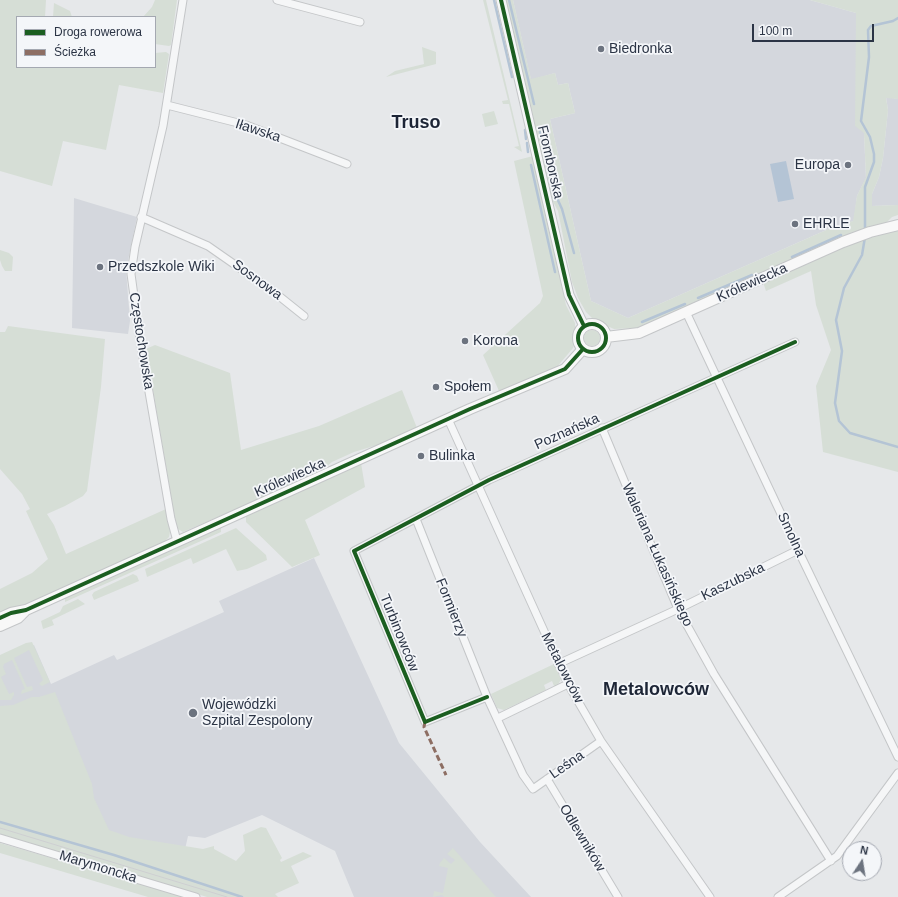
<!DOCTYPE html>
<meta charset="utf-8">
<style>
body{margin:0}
#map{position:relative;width:898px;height:897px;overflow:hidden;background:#e6e8ea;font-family:Helvetica,sans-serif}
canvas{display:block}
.legend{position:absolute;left:16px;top:16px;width:140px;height:52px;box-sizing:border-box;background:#f4f6f9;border:1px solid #a4a8b1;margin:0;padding:5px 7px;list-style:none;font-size:12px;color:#2b3445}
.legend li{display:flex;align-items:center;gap:8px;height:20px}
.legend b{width:20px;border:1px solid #a4a8b1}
.north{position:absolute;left:842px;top:841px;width:40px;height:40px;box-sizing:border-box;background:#f4f6f9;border:1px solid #a4a8b1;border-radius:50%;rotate:12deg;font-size:11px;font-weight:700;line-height:16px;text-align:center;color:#2b3445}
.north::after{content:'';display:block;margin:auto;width:14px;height:18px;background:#6c737f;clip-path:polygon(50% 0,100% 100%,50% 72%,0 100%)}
.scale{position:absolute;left:752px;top:24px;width:122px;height:18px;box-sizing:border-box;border:2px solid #2b3445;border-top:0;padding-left:5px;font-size:12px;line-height:14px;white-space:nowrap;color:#2b3445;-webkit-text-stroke:3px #f4f6f9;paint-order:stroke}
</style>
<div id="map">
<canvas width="898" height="897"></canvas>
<ul class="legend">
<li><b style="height:5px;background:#1b5e20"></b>Droga rowerowa</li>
<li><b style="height:5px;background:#8d6e63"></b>Ścieżka</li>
</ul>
<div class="north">N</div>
<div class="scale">100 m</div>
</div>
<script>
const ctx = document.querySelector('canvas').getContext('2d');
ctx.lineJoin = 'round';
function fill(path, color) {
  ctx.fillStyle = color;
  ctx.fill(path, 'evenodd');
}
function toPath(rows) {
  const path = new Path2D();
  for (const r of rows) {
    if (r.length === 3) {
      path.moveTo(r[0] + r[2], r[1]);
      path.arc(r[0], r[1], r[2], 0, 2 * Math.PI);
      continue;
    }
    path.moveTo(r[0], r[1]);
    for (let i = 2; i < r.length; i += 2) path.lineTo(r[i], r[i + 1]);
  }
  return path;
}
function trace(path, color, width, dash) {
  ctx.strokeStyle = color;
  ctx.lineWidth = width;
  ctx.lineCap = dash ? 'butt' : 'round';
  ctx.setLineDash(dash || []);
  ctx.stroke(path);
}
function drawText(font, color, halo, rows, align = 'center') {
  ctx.font = font + ' Helvetica,sans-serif';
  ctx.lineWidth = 3.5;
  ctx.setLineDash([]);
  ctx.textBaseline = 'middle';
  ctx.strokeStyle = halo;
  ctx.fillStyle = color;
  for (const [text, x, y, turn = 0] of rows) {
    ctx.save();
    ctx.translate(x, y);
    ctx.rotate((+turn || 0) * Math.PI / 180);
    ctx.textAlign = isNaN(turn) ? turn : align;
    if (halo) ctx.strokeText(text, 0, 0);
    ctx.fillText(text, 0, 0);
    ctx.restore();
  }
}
fill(toPath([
 [513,0,810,0,856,13,856,57,864,133,866,178,857,196,854,221,833,227,628,318,591,301,550,119,575,113,568,83,558,85,555,73,531,80],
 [886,97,898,99,898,205,872,206,872,194,879,177,883,158,888,110],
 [74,198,137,217,126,270,130,321,128,334,72,328],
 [314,558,399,743,480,842,531,897,354,897,335,851,262,815,205,838,188,836,184,854,0,800,0,672,3,659,34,645,51,684,114,655,117,660,224,612,219,601]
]), '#d4d7dd');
fill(toPath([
 [0,0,46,0,45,17,17,17,17,67,155,67,155,53,166,52,169,54,163,93,119,85,106,150,63,141,52,186,0,171],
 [155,0,177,0,171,45,169,46,155,44,155,17,143,17,152,7],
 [483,0,486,0,522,152,514,147,519,146,509,104,503,104,502,101,508,100],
 [505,0,513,0,531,79,555,73,558,85,568,83,575,113,550,119,591,301,628,318,833,227,853,221,857,196,866,177,864,133,855,126,856,13,810,0,898,0,898,99,886,98,888,110,883,158,879,177,872,194,872,206,898,205,898,215,892,217,886,223,856,232,648,324,635,328,614,329,594,320,586,312,578,298,572,282,558,211,551,198],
 [54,3,70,11,72,17,53,17],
 [422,47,436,52,436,64,386,77,395,71,424,64],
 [494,111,498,124,485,127,482,114],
 [533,156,566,305,575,323,575,341,573,348,557,367,499,391,483,355,540,303,543,296,514,161],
 [898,229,898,472,823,452,816,386,831,350,816,305,811,271,766,291,763,282,857,241],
 [0,250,9,253,13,257,12,271,5,271,2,266,0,260],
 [8,326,105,339,101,387,87,491,83,496,65,506,47,514,54,525,66,554,166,509,170,532,169,537,163,543,0,616,0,589,32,573,48,559,26,511,30,509,22,494,0,469,0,332,5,332],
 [592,338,8],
 [155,345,230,373,241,450,319,426,402,390,417,428,384,443,354,452,332,462,319,473,183,532,178,529,176,525,146,349],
 [361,463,365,487,305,520,320,555,292,567,246,522,246,516],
 [221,527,221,532,65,602,65,597],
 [236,528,266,555,267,560,247,569,237,571,226,549,193,564,191,558,147,577,145,569],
 [133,574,137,576,139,581,94,600,92,595,94,592],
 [78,599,85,604,52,620,54,625,43,629,41,621,60,612,63,606],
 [32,642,50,682,42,686,39,684,43,680,29,650,14,658,27,687,32,686,33,690,21,694,22,690,25,689,12,660,4,664,3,667,6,674,1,677,9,694,14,692,14,695,11,700,0,700,0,655,26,643],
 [554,664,561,679,558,685,554,686,552,681,544,685,546,690,504,710,497,708,491,694],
 [55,692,92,784,94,798,109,830,129,837,203,849,214,846,214,849,236,861,245,851,243,835,261,827,266,828,282,858,280,860,281,862,303,852,312,856,291,866,299,883,275,894,278,897,207,897,0,834,0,706,13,705,32,697,39,697],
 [0,843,185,897,148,897,0,853],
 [453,848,496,897,444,897,442,895,433,897,434,891,443,893,448,868,439,866,440,863,444,858,451,864,455,860,447,854]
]), '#d6ded6');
fill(toPath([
 [786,161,794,199,778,202,770,164]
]), '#b4c4d5');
trace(toPath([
 [494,0,512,77],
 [509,0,534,104],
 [525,130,526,139],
 [540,132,547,150],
 [527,143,528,152],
 [550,164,556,196,562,209,574,253],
 [531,165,555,272],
 [865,232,865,187,874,162,874,154,870,137,861,121,869,57,868,30,871,26,893,21,898,18],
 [865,237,862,255,844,288,836,320,842,351,835,403,839,421,850,433,898,447],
 [792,257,841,235],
 [698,298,752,275],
 [642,322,685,304],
 [0,822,114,855,242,897]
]), '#b4c4d5', 2.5);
const minor = toPath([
 [277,0,360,22],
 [167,105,246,125,347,164],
 [141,217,208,246,274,292,304,316],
 [686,312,798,550,898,757],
 [448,419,568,684,601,741,710,897],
 [602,428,678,609,714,674,831,861],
 [416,519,487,697,523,775,533,789,601,741],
 [177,541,171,519,140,340,131,274,135,247,163,126,183,0],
 [558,664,678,609,798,550],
 [487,697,425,722,354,551,489,480,795,342],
 [498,718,568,684],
 [547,779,618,897],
 [0,838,196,897],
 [778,897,837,856,898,773]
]);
const tertiary = toPath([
 [501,0,569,295,584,326]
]);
const secondary = toPath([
 [592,338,14],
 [606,337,639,333,843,242,870,232,898,225],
 [0,618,11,613,26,610,470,409,565,369,583,349],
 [0,626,18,618,25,611]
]);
trace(minor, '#c4c6c8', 9);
trace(tertiary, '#c4c6c8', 11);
trace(secondary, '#c4c6c8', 12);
trace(minor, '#f5f6f7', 7);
trace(tertiary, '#f5f6f7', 9);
trace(secondary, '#f8f8f8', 10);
trace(toPath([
 [0,828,227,897]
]), '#cecfd2', 1);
trace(toPath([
 [425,722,424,727,446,775]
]), '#8d6e63', 3, [6, 3]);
trace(toPath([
 [501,0,569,295,584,326],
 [592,338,14],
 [0,618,11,613,26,610,470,409,565,369,583,349],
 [487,697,425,722,354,551,489,480,795,342]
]), '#1b5e20', 4);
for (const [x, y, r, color] of [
 [601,49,4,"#6c737f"],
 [848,165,4,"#6c737f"],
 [795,224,4,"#6c737f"],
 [100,267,4,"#6c737f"],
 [465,341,4,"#6c737f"],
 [436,387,4,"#6c737f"],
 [421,456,4,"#6c737f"],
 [193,713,5,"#6c737f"]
]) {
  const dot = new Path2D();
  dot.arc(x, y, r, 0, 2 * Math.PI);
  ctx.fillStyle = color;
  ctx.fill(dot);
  trace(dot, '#f4f6f9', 1.5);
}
drawText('14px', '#2b3445', '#f4f6f9', [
 ["Biedronka",609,49],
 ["Europa",840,165,"right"],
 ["EHRLE",803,224],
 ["Przedszkole Wiki",108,267],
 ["Korona",473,341],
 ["Społem",444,387],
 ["Bulinka",429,456],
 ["Wojewódzki",202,705],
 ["Szpital Zespolony",202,721]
], 'left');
drawText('14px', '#2b3445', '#f4f6f9', [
 ["Iławska",258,131,18],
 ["Fromborska",550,162,77],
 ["Sosnowa",257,280,36],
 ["Królewiecka",752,283,-24],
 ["Częstochowska",141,341,81],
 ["Poznańska",567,432,-24],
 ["Królewiecka",290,478,-24],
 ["Smolna",791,535,65],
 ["Waleriana Łukasińskiego",657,555,66],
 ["Kaszubska",733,582,-26],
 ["Formierzy",451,608,68],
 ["Turbinowców",399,633,68],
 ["Metalowców",562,668,63],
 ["Leśna",567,765,-35],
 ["Odlewników",582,838,59],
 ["Marymoncka",98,867,17]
]);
drawText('bold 18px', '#1d2536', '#f4f6f9', [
 ["Truso",416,123],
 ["Metalowców",656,690]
]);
</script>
